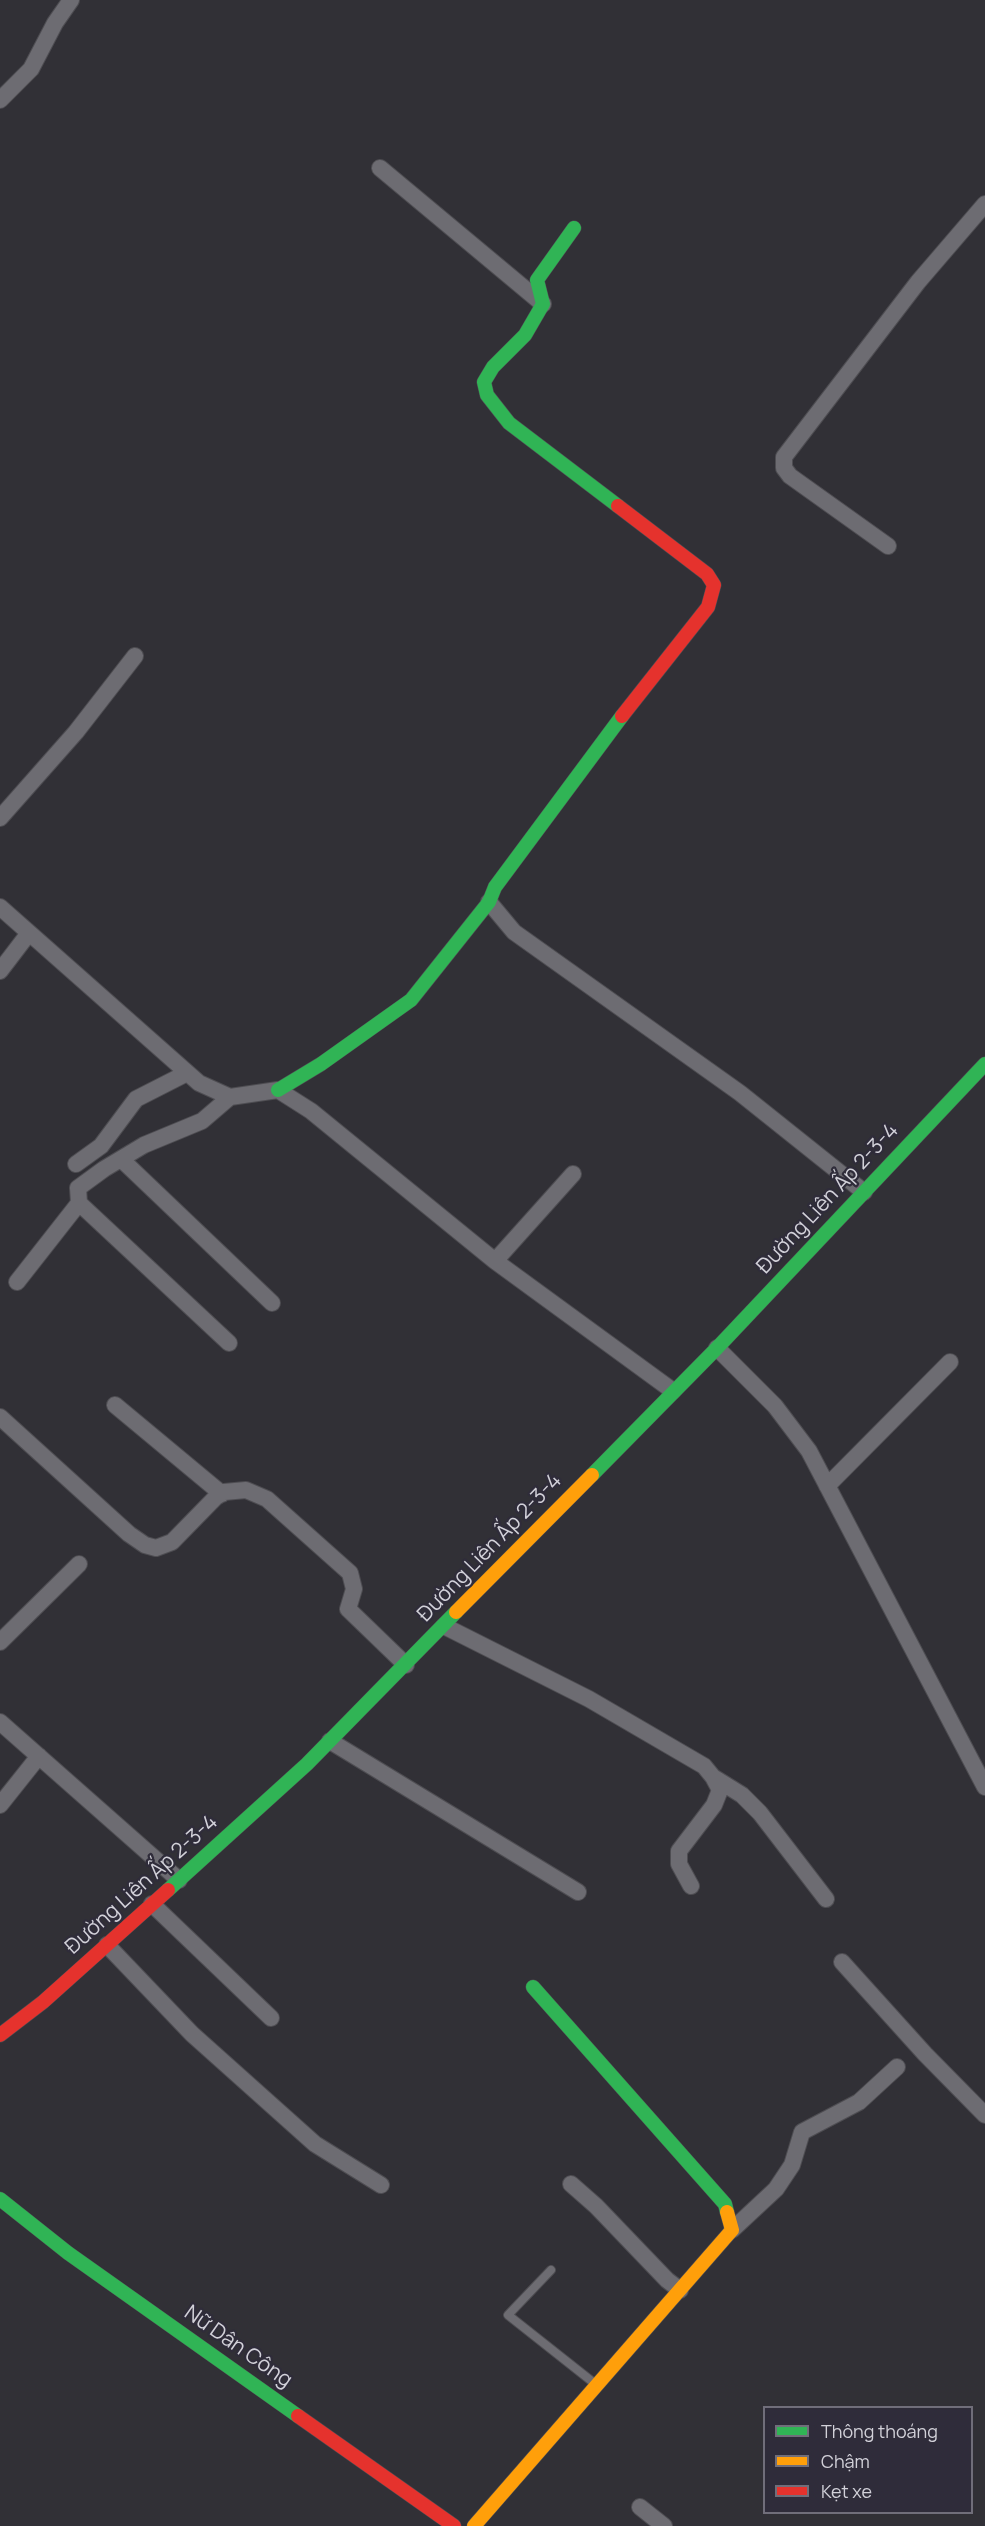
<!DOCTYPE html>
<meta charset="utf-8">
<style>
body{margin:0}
#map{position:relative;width:985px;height:2526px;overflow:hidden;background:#313036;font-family:Manrope,sans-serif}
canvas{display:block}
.legend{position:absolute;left:763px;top:2406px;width:210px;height:108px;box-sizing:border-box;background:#2f2c3a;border:2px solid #706e7a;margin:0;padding:8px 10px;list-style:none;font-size:18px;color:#d2d1d9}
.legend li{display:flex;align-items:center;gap:12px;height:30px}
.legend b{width:30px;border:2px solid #706e7a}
</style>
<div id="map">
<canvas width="985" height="2526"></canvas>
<ul class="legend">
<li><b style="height:8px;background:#30b455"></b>Thông thoáng</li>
<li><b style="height:8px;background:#ff9f0a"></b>Chậm</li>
<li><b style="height:8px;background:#e5322d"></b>Kẹt xe</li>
</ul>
</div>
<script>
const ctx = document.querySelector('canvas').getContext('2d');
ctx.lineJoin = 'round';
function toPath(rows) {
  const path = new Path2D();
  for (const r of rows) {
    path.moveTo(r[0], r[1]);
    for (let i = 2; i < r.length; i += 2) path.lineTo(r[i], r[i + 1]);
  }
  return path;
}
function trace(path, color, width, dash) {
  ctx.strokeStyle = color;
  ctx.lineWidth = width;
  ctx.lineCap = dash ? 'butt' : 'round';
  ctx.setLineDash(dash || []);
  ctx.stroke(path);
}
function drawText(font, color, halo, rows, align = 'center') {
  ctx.font = font + ' Manrope,sans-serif';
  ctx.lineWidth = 4.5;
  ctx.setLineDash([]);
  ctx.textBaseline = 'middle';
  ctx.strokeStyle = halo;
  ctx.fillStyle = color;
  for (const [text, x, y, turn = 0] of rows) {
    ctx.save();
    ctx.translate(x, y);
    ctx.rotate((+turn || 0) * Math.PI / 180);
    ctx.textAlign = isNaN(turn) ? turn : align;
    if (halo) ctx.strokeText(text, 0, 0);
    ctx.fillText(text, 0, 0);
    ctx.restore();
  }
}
const lane = toPath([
 [551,2270,508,2315,594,2383]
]);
const street = toPath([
 [0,100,31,69,55,23,71,0],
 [380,168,543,304],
 [888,546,790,476,784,468,784,457,918,282,985,204],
 [0,818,76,732,135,656],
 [489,902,514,932,740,1093,864,1192],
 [0,907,199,1083,230,1097,278,1090,311,1111,495,1261,673,1391],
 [0,971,29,933],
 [121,1159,272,1303],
 [76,1164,101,1146,136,1099,187,1073],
 [79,1203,229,1343],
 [495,1261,573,1174],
 [17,1282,79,1203,78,1188,104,1169,144,1145,202,1121,230,1097],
 [717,1348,775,1406,809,1451,985,1787],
 [115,1405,222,1494],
 [0,1417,129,1534,145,1545,156,1548,172,1542,216,1497,224,1492,246,1490,267,1499,350,1573,354,1589,348,1609,406,1665],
 [827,1486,950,1362],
 [444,1626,589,1699,704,1766,713,1777,720,1790,714,1805,679,1851,679,1864,691,1886],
 [0,1642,79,1564],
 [0,1722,179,1880],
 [330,1741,578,1892],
 [713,1777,742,1795,760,1813,826,1899],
 [0,1805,39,1756],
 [152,1904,271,2018],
 [107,1945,192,2034,315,2144,381,2185],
 [842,1962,925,2054,985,2115],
 [571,2184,596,2206,667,2280,680,2290],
 [732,2230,776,2189,792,2165,802,2132,859,2102,897,2067],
 [640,2507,664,2526]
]);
const fast = toPath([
 [574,228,537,280,543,304,525,335,493,367,484,382,487,395,509,423,618,506],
 [278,1090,321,1064,411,1000,489,902,495,887,622,716],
 [592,1475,717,1348,985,1064],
 [168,1890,307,1764,456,1612],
 [533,1987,725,2204,727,2212],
 [0,2199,68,2253,298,2416]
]);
const slow = toPath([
 [456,1612,592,1475],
 [474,2526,732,2230,727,2212]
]);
const jam = toPath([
 [618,506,707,574,714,585,708,607,622,716],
 [0,2035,43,2002,168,1890],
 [298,2416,454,2526]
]);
trace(lane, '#4e4d52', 10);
trace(street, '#4e4d52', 18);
trace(fast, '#4e4d52', 15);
trace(slow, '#4e4d52', 15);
trace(jam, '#4e4d52', 15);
trace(lane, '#6d6c72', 8);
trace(street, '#6d6c72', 16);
trace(fast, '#30b455', 14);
trace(slow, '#ff9f0a', 14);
trace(jam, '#e5322d', 14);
drawText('21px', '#d2d1d9', '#2f2c3a', [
 ["Đường Liên Ấp 2-3-4",828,1199,-47],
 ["Đường Liên Ấp 2-3-4",490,1548,-46],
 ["Đường Liên Ấp 2-3-4",142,1885,-42],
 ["Nữ Dân Công",238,2347,35]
]);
</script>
